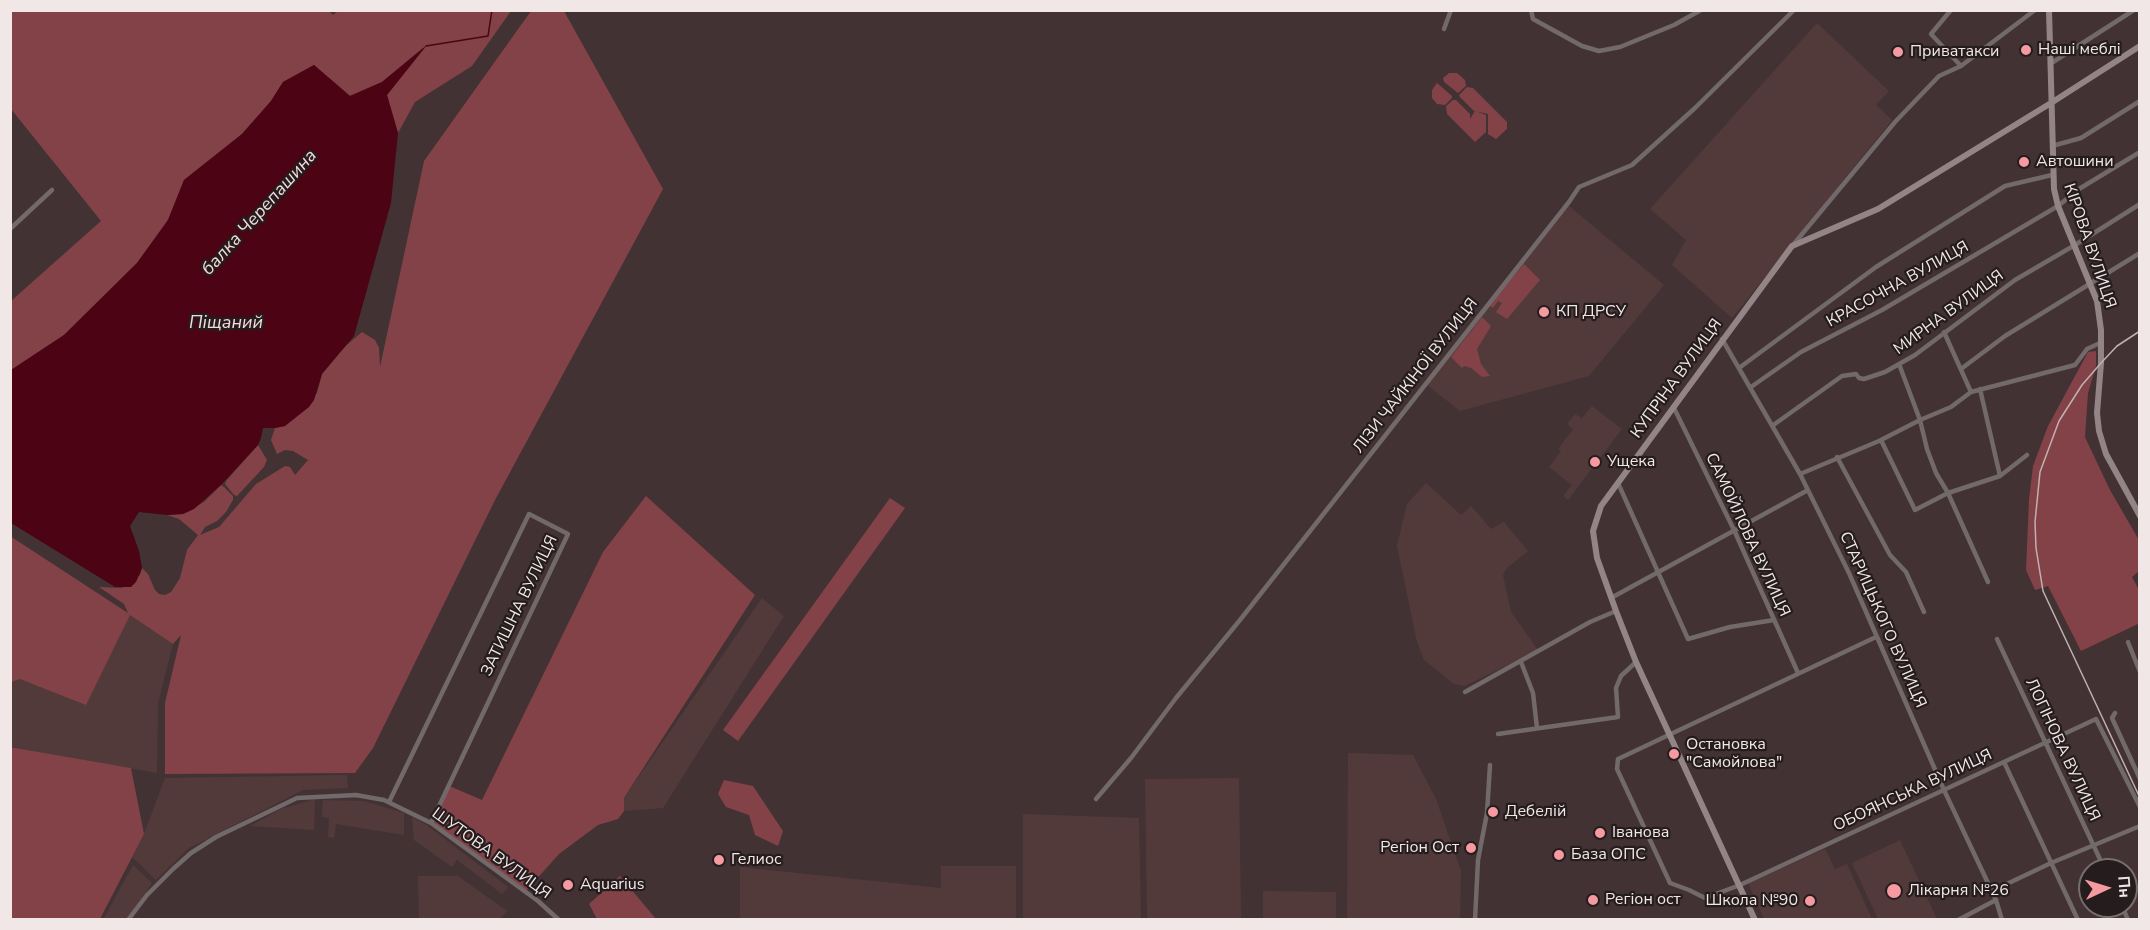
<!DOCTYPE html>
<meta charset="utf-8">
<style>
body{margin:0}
#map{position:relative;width:2150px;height:930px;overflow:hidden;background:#433233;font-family:"Nunito Sans",sans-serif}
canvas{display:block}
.frame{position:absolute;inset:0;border:12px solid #f2e7e7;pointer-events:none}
.north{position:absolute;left:2078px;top:858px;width:60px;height:60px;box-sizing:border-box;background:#241c1d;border:2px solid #766d6e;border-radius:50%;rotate:86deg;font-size:16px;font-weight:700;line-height:24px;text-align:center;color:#f2e7e7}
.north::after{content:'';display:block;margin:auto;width:21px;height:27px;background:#f49aa0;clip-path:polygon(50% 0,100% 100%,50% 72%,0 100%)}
</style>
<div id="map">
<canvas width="2150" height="930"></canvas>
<div class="frame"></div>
<div class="north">Пн</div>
</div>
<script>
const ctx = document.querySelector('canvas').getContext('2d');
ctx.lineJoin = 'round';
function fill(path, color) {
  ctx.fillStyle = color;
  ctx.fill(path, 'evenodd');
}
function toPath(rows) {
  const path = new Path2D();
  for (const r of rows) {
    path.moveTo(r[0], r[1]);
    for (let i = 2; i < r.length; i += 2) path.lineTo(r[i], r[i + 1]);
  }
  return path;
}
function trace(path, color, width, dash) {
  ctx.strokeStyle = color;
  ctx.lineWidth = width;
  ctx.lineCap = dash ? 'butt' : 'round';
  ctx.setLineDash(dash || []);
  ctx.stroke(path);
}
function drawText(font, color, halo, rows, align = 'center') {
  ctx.font = font + ' "Nunito Sans",sans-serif';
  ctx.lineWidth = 4.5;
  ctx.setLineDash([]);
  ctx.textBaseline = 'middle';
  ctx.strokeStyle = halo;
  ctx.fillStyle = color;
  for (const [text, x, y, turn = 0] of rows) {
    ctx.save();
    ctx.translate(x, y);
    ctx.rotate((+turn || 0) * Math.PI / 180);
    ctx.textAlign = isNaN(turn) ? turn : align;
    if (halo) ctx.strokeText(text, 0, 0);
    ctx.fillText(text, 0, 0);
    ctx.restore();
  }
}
fill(toPath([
 [1817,23,1889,91,1876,105,1892,120,1732,318,1672,265,1686,240,1650,209],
 [1569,206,1664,285,1589,376,1460,411,1426,384],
 [1592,406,1622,429,1568,500,1563,496,1572,485,1549,467,1561,451,1558,449,1573,429,1567,424,1575,414,1582,418],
 [1426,483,1461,515,1471,506,1491,529,1504,522,1528,551,1506,569,1503,575,1511,612,1538,650,1465,686,1454,684,1424,660,1417,642,1397,546,1407,504],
 [762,598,784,616,663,808,624,811,624,798],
 [130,614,173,644,158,703,157,773,11,747,11,682,20,678,86,704],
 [1348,753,1413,755,1436,799,1461,871,1460,919,1347,919],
 [347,775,348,788,303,790,189,848,156,880,132,857,144,834,165,778],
 [1239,778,1241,919,1147,919,1145,779],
 [315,799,314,830,250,826,281,809],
 [323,800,364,801,404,813,404,835,336,824,334,838,328,837,329,818,322,817],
 [1023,814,1139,818,1141,919,1023,919],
 [412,817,425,824,508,887,502,894,457,860,452,867,414,840],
 [1900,840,1937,919,1878,919,1852,863],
 [1825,849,1835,869,1847,864,1872,919,1764,919,1748,883],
 [133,865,152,883,128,919,103,920],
 [941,866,1016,866,1016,919,740,919,740,867,941,888],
 [418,876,458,876,507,911,500,919,419,919],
 [1263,891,1336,892,1336,919,1263,919]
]), '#523a3b');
fill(toPath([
 [328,10,333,15,339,10,511,11,472,66,415,102,398,133,387,95,424,47,382,82,350,96,314,65,283,82,271,101,242,134,184,180,168,220,137,263,64,335,11,370,11,301,101,221,11,109,11,11],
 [531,11,564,11,663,189,495,500,373,748,355,773,165,774,165,703,181,635,173,644,130,615,86,705,20,679,11,682,10,536,128,613,124,604,99,587,122,588,140,575,142,568,148,574,155,590,159,594,165,595,171,592,180,578,187,550,198,535,179,519,167,515,183,514,204,502,221,485,224,487,233,496,233,500,226,512,217,521,205,527,200,535,219,527,256,484,285,466,290,467,295,475,308,460,293,451,285,450,277,454,271,440,275,428,285,426,317,393,322,374,341,350,362,332,375,340,379,348,380,367,424,161],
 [1449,73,1457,73,1465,80,1466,86,1458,93,1444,82,1443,78],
 [1437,83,1452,96,1452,98,1445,105,1437,104,1432,98,1432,90],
 [1467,87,1473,88,1507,122,1507,129,1496,139,1488,134,1488,114,1474,111,1460,97,1459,95],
 [1453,100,1456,100,1470,114,1470,119,1475,111,1486,115,1486,132,1475,142,1447,114,1446,106],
 [1524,264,1540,280,1507,319,1496,312,1502,303,1498,301,1493,308,1489,305],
 [1482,317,1491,326,1477,349,1481,364,1490,376,1482,377,1471,368,1464,366,1462,368,1451,357],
 [2096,351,2096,366,2088,393,2085,437,2110,490,2139,540,2139,571,2132,577,2139,590,2140,623,2081,651,2048,586,2035,590,2026,570,2029,499,2033,466,2048,426,2088,352],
 [258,445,267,460,264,467,237,496,234,495,225,484,226,481],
 [646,496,755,595,624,798,624,811,618,819,598,825,559,854,525,892,431,823,447,785,482,800,603,552],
 [890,498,905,508,738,741,723,730],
 [10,747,131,768,144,834,100,919,11,919],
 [724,780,753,786,783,831,778,846,755,835,749,815,726,807,718,794],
 [620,876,656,919,597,919,589,904]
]), '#834247');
fill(toPath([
 [427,45,387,95,398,133,391,203,354,336,322,374,314,400,309,407,285,426,275,428,263,428,261,438,258,445,221,485,194,509,183,514,167,515,139,512,130,526,139,551,142,568,136,582,131,587,115,587,11,523,11,370,64,335,137,263,168,220,184,180,242,134,271,101,283,82,314,65,350,96,382,82]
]), '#4c0314');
trace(toPath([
 [426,46,488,36,492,10]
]), '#4c0314', 1.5);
trace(toPath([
 [1531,10,1533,19,1582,46,1599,51,1620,47,1674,25,1701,10],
 [1951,10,1931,34,1961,66],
 [1444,29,1451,10],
 [2050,64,2134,10],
 [2052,146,2081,138,2140,101],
 [10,229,52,190],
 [1793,245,1895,122,1939,76,1961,66,2035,10],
 [1944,332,1971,392],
 [1722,339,1800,474,1849,573,1944,790,1996,900,2002,920],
 [1899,364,1920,420,1927,449,1936,473,1948,493,1988,582],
 [1739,368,1876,267,2005,186,2052,175],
 [1961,369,2005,336,2140,253],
 [1751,387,1801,352,1882,310,2058,206,2079,189,2140,152],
 [1980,389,2000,476],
 [1674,408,1734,530,1798,673],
 [1772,426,1842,376,1856,374,1859,378,1864,379,1885,372,1915,355,2015,280,2075,245,2140,204],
 [1881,440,1915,510,1948,493,2000,476,2027,455],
 [1837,457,1890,555,1906,572,1924,612],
 [1800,474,1879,441,1920,420,1951,407,1971,392,2075,365,2087,349,2100,343],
 [1618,483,1688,639,1730,627,1774,620],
 [1611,598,1808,490],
 [1876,637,1618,759,1617,769,1670,883,1689,890,1705,898,1740,885,2096,719,2140,807],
 [1997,639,2105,870],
 [2128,642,2140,672],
 [1521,662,1533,693,1537,728],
 [1465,692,1590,622,1616,611],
 [2115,713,2112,718,2140,779],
 [1498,734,1618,717,1616,688,1621,676,1636,662],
 [2004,762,2078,920],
 [1096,799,1131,758,1176,698,1240,620,1569,202,1579,187,1632,165,1695,108,1794,10],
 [389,802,529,514,568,534,431,823],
 [1992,891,2051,863,2140,826],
 [2122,906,2128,920],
 [128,920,147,895,173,869,191,853,216,837,297,798,356,795,384,800,431,823,538,901,559,920],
 [1475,920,1478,860,1487,813,1490,765],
 [1958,920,1996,900]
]), '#72696a', 4.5);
trace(toPath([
 [2049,10,2054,189,2058,206,2097,301,2101,330,2101,363,2097,413,2099,431,2106,454,2140,516],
 [1755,920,1636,662,1616,611,1597,558,1593,531,1601,506,1792,246,1878,209,2051,103,2140,46]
]), '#938585', 6);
trace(toPath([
 [2140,331,2117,346,2101,363,2082,385,2059,421,2040,472,2035,522,2036,548,2043,591,2140,798]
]), '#bfb2b2', 1.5);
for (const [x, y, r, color] of [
 [2026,50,6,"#f49aa0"],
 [1898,52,6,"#f49aa0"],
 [2024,162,6,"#f49aa0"],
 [1544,312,6,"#f49aa0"],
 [1595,462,6,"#f49aa0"],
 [1674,754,6,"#f49aa0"],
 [1493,812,6,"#f49aa0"],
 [1600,833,6,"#f49aa0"],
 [1471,848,6,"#f49aa0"],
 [1559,855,6,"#f49aa0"],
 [719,860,6,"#f49aa0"],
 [568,885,6,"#f49aa0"],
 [1894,891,8,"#f49aa0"],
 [1593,900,6,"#f49aa0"],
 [1810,901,6,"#f49aa0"]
]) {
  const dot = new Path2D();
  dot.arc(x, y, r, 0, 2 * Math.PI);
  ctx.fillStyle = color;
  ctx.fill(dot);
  trace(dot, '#241c1d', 2);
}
drawText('16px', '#f2e7e7', '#241c1d', [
 ["Наші меблі",2038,50],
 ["Приватакси",1910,52],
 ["Автошини",2036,162],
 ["КП ДРСУ",1556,312],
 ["Ущека",1607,462],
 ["Остановка",1686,745],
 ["\"Самойлова\"",1686,763],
 ["Дебелій",1505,812],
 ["Іванова",1612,833],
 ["Регіон Ост",1459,848,"right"],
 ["База ОПС",1571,855],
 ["Гелиос",731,860],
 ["Aquarius",580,885],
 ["Лікарня №26",1908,891],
 ["Регіон ост",1605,900],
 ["Школа №90",1798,901,"right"]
], 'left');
drawText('16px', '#f2e7e7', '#241c1d', [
 ["КІРОВА ВУЛИЦЯ",2089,246,71],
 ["КРАСОЧНА ВУЛИЦЯ",1898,285,-29],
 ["МИРНА ВУЛИЦЯ",1949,313,-36],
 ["ЛІЗИ ЧАЙКІНОЇ ВУЛИЦЯ",1416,376,-52],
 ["КУПРІНА ВУЛИЦЯ",1677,379,-54],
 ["САМОЙЛОВА ВУЛИЦЯ",1747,535,65],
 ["ЗАТИШНА ВУЛИЦЯ",520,606,-64],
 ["СТАРИЦЬКОГО ВУЛИЦЯ",1882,620,66],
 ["ЛОГІНОВА ВУЛИЦЯ",2062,750,65],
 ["ОБОЯНСЬКА ВУЛИЦЯ",1913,791,-25],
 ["ШУТОВА ВУЛИЦЯ",491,854,36]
]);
drawText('italic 18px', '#f6dadb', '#241c1d', [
 ["балка Черепашина",260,213,-48],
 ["Піщаний",226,324]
]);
</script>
